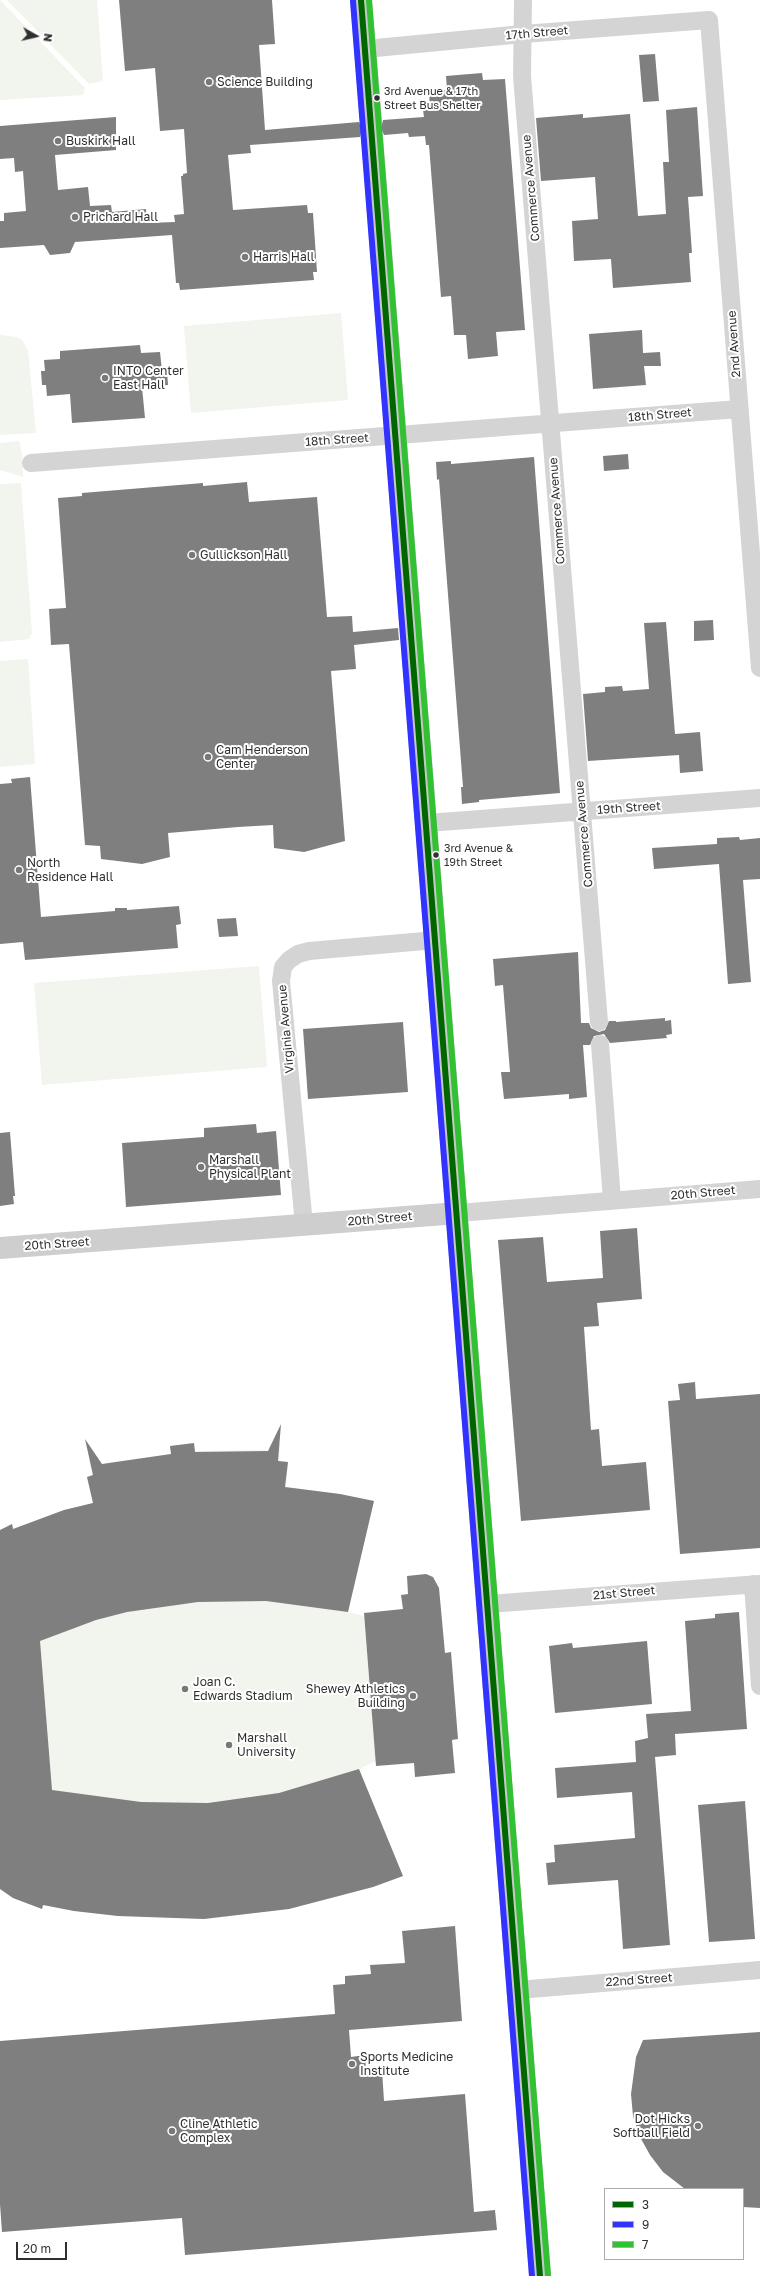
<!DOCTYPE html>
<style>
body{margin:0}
#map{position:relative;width:760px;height:2276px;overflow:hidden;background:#fff;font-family:"Golos Text",sans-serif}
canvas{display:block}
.legend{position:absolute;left:604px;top:2188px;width:140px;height:72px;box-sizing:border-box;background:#fff;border:1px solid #acacac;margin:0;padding:5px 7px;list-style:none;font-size:12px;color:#303030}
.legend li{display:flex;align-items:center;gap:8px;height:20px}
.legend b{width:20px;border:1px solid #acacac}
.north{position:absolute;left:16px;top:16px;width:40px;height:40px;-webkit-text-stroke:3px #fff;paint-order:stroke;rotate:98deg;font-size:11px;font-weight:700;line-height:16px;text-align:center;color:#303030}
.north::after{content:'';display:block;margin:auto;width:14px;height:18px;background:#303030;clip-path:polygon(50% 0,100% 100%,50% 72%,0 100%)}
.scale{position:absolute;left:16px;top:2242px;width:51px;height:18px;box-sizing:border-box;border:2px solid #303030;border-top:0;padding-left:5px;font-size:12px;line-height:14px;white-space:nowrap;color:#303030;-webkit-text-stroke:3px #fff;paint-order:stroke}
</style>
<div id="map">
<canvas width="760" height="2276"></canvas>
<ul class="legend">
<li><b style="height:5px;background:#060"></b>3</li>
<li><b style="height:5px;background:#33f"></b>9</li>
<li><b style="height:5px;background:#32c132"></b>7</li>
</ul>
<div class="north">N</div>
<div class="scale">20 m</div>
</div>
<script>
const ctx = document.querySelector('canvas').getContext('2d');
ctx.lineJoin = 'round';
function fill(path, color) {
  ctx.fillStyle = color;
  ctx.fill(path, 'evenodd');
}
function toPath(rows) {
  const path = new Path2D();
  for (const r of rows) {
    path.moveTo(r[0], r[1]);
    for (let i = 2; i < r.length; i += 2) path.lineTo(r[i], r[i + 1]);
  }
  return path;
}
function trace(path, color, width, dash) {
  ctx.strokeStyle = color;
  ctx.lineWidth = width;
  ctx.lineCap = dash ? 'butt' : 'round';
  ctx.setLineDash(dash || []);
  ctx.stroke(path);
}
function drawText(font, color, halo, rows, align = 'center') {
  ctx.font = font + ' "Golos Text",sans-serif';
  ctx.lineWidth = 4;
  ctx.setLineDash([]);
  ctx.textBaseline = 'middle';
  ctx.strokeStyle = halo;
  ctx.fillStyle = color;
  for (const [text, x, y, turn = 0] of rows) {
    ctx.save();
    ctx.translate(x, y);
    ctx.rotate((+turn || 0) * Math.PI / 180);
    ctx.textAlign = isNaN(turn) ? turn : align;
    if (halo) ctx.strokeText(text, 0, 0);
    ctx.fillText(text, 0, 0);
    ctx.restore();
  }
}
fill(toPath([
 [0,0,85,88,83,95,0,100],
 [7,0,97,0,103,81,89,84],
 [341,313,348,400,191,413,184,326],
 [0,335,17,337,22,340,28,351,36,433,0,435],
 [19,441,22,454,23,477,0,470,0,443],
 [21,483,32,633,29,639,0,642,0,484],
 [28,659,35,764,0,767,0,661],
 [259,966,267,1067,42,1085,34,983],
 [276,1440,280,1445,279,1461,288,1462,286,1487,340,1494,374,1501,348,1612,364,1616,376,1761,359,1769,403,1876,373,1887,289,1909,204,1919,118,1916,74,1911,44,1905,42,1909,13,1898,0,1889,0,1530,12,1524,14,1529,64,1510,93,1503,87,1477,92,1475,89,1459,92,1454,98,1457,101,1473,107,1472,106,1463,171,1454,170,1446,194,1443,195,1451,266,1450,265,1460,269,1460,271,1444]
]), '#f1f5ed');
fill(toPath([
 [119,0,272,0,275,44,259,45,265,130,359,122,362,129,360,137,250,145,251,153,228,155,233,210,307,205,308,213,313,213,317,272,313,272,314,280,180,290,179,283,176,283,172,235,75,242,70,253,50,255,44,245,0,248,0,221,4,221,4,213,26,211,23,171,15,172,14,158,0,159,0,126,116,117,116,150,55,155,58,190,88,187,90,206,111,205,112,212,146,209,147,223,175,222,174,215,184,214,181,176,183,176,183,174,187,173,184,129,160,131,155,68,125,71],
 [655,54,659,101,643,102,639,55],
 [482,73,483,80,505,79,525,330,496,332,498,356,468,359,466,335,454,335,451,296,441,297,429,145,426,145,425,136,409,137,408,133,384,135,381,128,383,120,424,117,423,110,430,109,429,91,447,90,446,76],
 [697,107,703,196,688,197,692,253,689,253,691,282,613,288,611,259,574,261,572,221,598,219,595,177,541,181,536,118,583,114,583,118,630,114,638,216,666,214,663,162,669,162,666,110],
 [642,330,643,353,660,352,661,366,644,366,646,385,593,389,589,334],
 [140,345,141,353,160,352,162,371,167,371,168,385,142,387,145,418,72,423,70,394,47,396,46,385,42,385,41,371,45,371,44,360,60,359,60,351],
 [628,454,629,469,604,471,603,456],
 [534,457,560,793,479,800,479,802,462,804,461,787,463,787,439,479,437,480,436,462,451,461,451,464],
 [247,482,249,502,317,497,327,617,352,616,353,632,398,628,399,640,354,645,356,669,331,671,345,841,304,852,274,848,273,825,238,827,168,833,170,857,142,864,101,859,100,846,85,845,69,644,51,645,49,609,66,608,58,498,82,496,82,493,203,483,203,486],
 [713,620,714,640,694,641,694,621],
 [666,622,675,734,700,732,703,771,680,773,679,755,588,761,583,694,605,692,605,687,622,686,623,691,649,689,644,623],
 [30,777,41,917,115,911,115,908,127,908,127,910,179,906,181,924,176,925,178,948,25,960,23,942,0,944,0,784,12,783,11,779],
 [739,837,740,840,760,838,760,879,743,880,751,982,728,984,719,864,654,869,652,848,717,844,717,838],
 [236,918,238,936,219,937,217,919],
 [578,952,581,1023,589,1023,591,1028,599,1032,605,1030,609,1021,616,1021,616,1022,665,1018,665,1021,671,1020,672,1034,666,1035,667,1038,610,1043,604,1034,594,1036,590,1045,583,1045,587,1097,569,1099,569,1094,504,1099,501,1072,510,1072,503,985,495,986,493,959],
 [403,1022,408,1092,308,1099,303,1029],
 [256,1124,257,1133,276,1131,281,1195,126,1207,122,1143,204,1137,204,1128],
 [10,1132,15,1196,13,1196,14,1204,0,1206,0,1133],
 [637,1228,642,1299,597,1303,599,1326,584,1327,591,1430,599,1429,602,1466,646,1462,650,1510,521,1521,498,1240,543,1237,547,1282,603,1278,600,1231],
 [695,1382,696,1399,760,1394,760,1548,680,1554,668,1401,680,1400,678,1384],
 [281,1424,278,1461,288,1462,285,1487,340,1494,374,1501,348,1612,266,1601,198,1602,127,1612,96,1620,40,1641,52,1790,141,1802,208,1803,279,1793,359,1769,403,1876,373,1887,289,1909,204,1919,118,1916,74,1911,43,1905,42,1909,13,1898,0,1889,0,1530,12,1524,13,1529,64,1510,93,1503,87,1477,93,1475,85,1439,102,1464,171,1454,170,1446,194,1443,195,1452,268,1451],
 [426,1574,433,1577,439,1588,445,1653,451,1652,458,1739,452,1740,455,1773,415,1777,414,1763,376,1766,364,1613,403,1609,401,1595,408,1594,407,1576],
 [739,1612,747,1729,675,1734,676,1755,655,1757,670,1945,623,1949,618,1880,548,1885,546,1863,555,1862,554,1845,635,1838,632,1792,557,1798,555,1768,636,1762,635,1741,648,1738,646,1714,691,1711,685,1621,715,1618,715,1614],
 [647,1641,652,1704,555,1713,549,1646,572,1643,573,1648],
 [745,1801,755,1939,709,1942,698,1805],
 [455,1926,462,2021,349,2030,351,2057,365,2055,366,2072,382,2070,384,2101,465,2094,474,2212,495,2210,497,2230,185,2255,182,2218,2,2232,0,2204,0,2041,335,2014,333,1985,345,1984,345,1976,371,1974,370,1965,405,1963,402,1931],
 [760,2032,760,2208,743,2207,743,2189,685,2189,663,2172,650,2155,640,2137,633,2116,631,2094,636,2057,643,2040]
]), '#7f7f7f');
trace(toPath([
 [523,0,522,76,599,1022],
 [365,49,523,34,709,20,760,668],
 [31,463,739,409],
 [427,823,760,798],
 [600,1044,612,1200],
 [458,1213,760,1189],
 [304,1225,281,981,283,967,289,960,298,954,309,951,436,940],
 [753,1584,760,1686],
 [488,1604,760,1584],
 [518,1990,760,1970]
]), '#d4d4d4', 18);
trace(toPath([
 [0,1248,458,1213]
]), '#cecece', 22);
trace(toPath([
 [361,0,371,121],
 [372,136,540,2276]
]), '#c8c8c8', 22);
trace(toPath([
 [361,0,540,2276]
]), '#060', 6);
trace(toPath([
 [353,1,532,2276]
]), '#33f', 6);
trace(toPath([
 [369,0,548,2275]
]), '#32c132', 6);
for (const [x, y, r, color] of [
 [209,82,4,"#787878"],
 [377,98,3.5,"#303030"],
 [58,141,4,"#787878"],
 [75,217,4,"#787878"],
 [245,257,4,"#787878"],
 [105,378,4,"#787878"],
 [192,555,4,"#787878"],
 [208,757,4,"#787878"],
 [436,855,3.5,"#303030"],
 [19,870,4,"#787878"],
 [201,1167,4,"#787878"],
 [185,1689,4,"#787878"],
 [413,1696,4,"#787878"],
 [229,1745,4,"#787878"],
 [352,2064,4,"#787878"],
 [698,2126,4,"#787878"],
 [172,2131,4,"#787878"]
]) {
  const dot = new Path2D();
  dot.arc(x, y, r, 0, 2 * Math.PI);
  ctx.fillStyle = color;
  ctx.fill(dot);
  trace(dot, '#fff', 1.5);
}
drawText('11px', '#303030', '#fff', [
 ["3rd Avenue & 17th",384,92],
 ["Street Bus Shelter",384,106],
 ["3rd Avenue &",444,849],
 ["19th Street",444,863]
], 'left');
drawText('12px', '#303030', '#fff', [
 ["17th Street",537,33,-5],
 ["Commerce Avenue",531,188,-95],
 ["2nd Avenue",734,344,-94],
 ["18th Street",660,415,-5],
 ["18th Street",337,440,-4],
 ["Commerce Avenue",557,511,-94],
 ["19th Street",629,808,-4],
 ["Commerce Avenue",584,834,-95],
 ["Virginia Avenue",286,1029,-95],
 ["20th Street",703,1193,-5],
 ["20th Street",380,1219,-5],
 ["20th Street",57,1244,-4],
 ["21st Street",624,1593,-5],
 ["22nd Street",639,1980,-4]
]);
drawText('12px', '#303030', '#fff', [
 ["Science Building",217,82],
 ["Buskirk Hall",66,141],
 ["Prichard Hall",83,217],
 ["Harris Hall",253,257],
 ["INTO Center",113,371],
 ["East Hall",113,385],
 ["Gullickson Hall",200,555],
 ["Cam Henderson",216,750],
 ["Center",216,764],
 ["North",27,863],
 ["Residence Hall",27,877],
 ["Marshall",209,1160],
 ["Physical Plant",209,1174],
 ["Joan C.",193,1682],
 ["Edwards Stadium",193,1696],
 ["Shewey Athletics",405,1689,"right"],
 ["Building",405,1703,"right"],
 ["Marshall",237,1738],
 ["University",237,1752],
 ["Sports Medicine",360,2057],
 ["Institute",360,2071],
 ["Dot Hicks",690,2119,"right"],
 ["Softball Field",690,2133,"right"],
 ["Cline Athletic",180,2124],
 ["Complex",180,2138]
], 'left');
</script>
